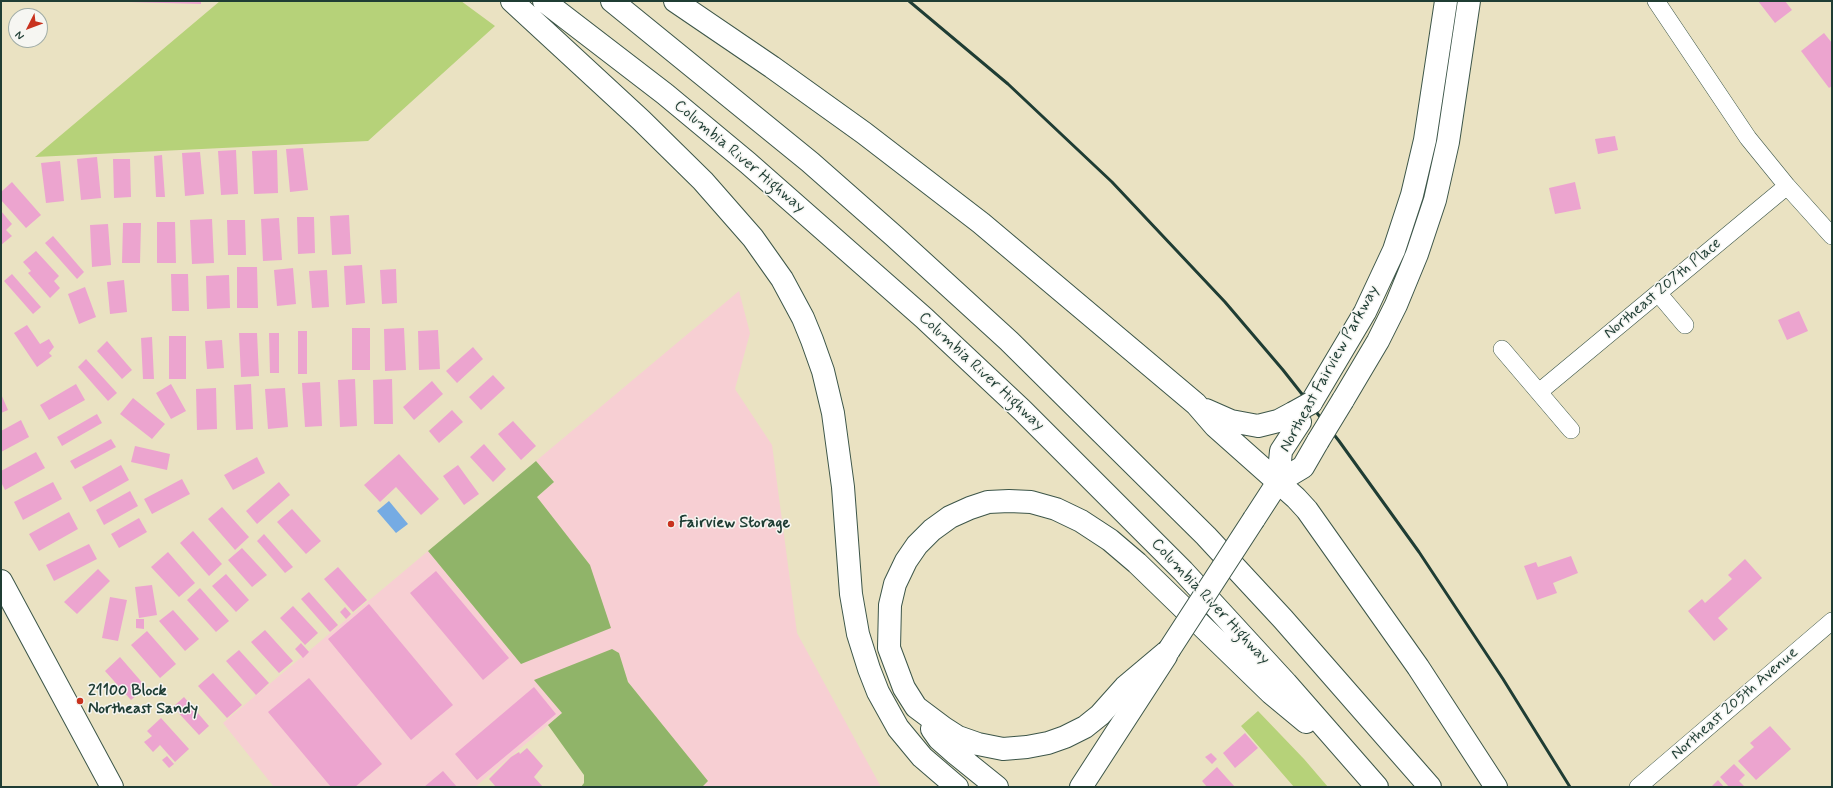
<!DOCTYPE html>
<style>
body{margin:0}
#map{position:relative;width:1833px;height:788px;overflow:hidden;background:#eae2c2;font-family:Mynerve,sans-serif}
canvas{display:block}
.frame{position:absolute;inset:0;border:2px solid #1f3d34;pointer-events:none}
.north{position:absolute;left:8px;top:8px;width:40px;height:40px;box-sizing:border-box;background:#f6f6f2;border:1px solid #a0aca6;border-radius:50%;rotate:228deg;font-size:11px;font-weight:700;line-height:16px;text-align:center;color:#1f3d34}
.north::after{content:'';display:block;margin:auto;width:14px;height:18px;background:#c8321e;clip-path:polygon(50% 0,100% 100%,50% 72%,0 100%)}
</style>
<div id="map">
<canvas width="1833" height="788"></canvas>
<div class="frame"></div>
<div class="north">N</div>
</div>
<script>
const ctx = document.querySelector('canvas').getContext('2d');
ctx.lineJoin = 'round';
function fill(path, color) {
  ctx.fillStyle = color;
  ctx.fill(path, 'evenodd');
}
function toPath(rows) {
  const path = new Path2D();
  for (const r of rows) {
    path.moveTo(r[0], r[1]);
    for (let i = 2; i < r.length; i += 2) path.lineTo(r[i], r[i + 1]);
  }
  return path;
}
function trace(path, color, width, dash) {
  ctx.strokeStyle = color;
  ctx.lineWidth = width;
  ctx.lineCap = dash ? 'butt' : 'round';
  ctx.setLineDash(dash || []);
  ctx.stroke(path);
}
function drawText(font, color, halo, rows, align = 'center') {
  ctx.font = font + ' Mynerve,sans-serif';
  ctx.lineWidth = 3;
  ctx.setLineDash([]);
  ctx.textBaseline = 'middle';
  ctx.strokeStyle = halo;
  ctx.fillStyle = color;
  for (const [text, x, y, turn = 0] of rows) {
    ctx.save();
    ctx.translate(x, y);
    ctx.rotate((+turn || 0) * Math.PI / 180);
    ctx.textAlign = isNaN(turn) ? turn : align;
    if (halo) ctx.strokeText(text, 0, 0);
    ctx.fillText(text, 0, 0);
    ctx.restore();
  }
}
fill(toPath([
 [739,291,750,333,735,389,772,445,797,633,881,787,702,787,708,781,628,682,619,653,535,680,562,713,475,787,274,787,223,723,428,551,521,664,590,565,537,497,554,482,536,461]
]), '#f7cfd3');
fill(toPath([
 [220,1,461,1,495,26,368,141,35,157],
 [1258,711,1304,759,1328,787,1294,787,1241,726]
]), '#b6d279');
fill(toPath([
 [536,461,554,482,537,497,590,565,611,628,521,664,428,551],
 [612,649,619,653,628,682,708,781,702,787,581,787,584,783,584,775,548,725,562,713,534,680]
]), '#90b469');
fill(toPath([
 [389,501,408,524,396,533,377,511]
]), '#75abe3');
fill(toPath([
 [128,1,201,1,201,4,128,2],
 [1758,1,1785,1,1792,10,1775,23],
 [1824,33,1832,43,1832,86,1829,88,1801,51],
 [1615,136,1618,150,1598,154,1595,139],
 [303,148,308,190,290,192,286,149],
 [236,150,238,194,221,195,218,151],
 [277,150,278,193,254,194,252,151],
 [200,152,204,194,185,196,182,153],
 [162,155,165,197,156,197,154,156],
 [97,157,101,198,81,200,77,159],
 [113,159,130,159,131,197,114,198],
 [60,161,64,201,46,203,41,163],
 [12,182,41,215,26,228,1,200,1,192],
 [1575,182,1581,209,1555,214,1549,188],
 [1,211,12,224,6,230,12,236,1,245],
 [349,215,351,254,332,255,330,216],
 [297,217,314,217,315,253,298,254],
 [279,218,282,260,263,261,261,219],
 [212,219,214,263,192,264,190,220],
 [227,220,245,220,246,255,228,255],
 [157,222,175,222,176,263,157,263],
 [123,223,141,223,140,263,122,263],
 [108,224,111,265,92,267,90,225],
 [53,236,84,272,77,279,45,243],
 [36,251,59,276,54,281,60,288,50,298,28,273,31,271,23,262],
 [362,265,365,303,346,305,344,266],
 [237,267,257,267,258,308,237,308],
 [293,268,296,304,277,306,274,270],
 [396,269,397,303,382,304,380,270],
 [327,270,329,307,312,308,309,271],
 [12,274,41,307,33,314,4,281],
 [171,274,188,274,189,311,172,311],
 [229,275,230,308,207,309,206,276],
 [124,280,127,312,110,314,107,282],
 [85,287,96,317,79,324,68,294],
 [1799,311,1808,331,1787,340,1778,320],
 [27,325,40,344,49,339,54,347,49,353,52,356,37,367,14,333],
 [352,328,370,328,370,370,352,370],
 [404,328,406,370,385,371,384,329],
 [438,330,440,369,419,370,418,331],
 [298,331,307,331,307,374,298,374],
 [239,333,257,333,259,376,241,377],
 [269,333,279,333,279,373,270,373],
 [169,336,186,336,186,379,169,379],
 [152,337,154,379,143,379,141,338],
 [222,340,224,368,207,369,205,341],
 [107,341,132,370,122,379,97,351],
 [473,347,483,359,457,383,446,371],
 [86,359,117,393,108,401,78,367],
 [493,375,505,388,481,410,469,397],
 [355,379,357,426,340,427,338,380],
 [392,379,393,424,374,424,373,380],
 [432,381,443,394,414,420,403,407],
 [320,382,322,426,305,427,302,383],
 [76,384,85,400,49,420,40,405],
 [171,384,186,411,171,419,156,393],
 [251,384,253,429,236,430,234,385],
 [216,388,217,429,197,430,196,389],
 [285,388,288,427,268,429,265,389],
 [1,394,8,410,1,413],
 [133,398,165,424,152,439,120,414],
 [452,410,463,422,439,443,429,431],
 [97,414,102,423,62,446,57,437],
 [21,420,29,437,1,452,1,431],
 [513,421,536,446,521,460,498,434],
 [111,439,116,447,75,469,70,461],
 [484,444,506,469,493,482,470,457],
 [135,446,170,454,167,470,131,462],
 [36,452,45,468,5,490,1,482,1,471],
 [399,454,439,499,421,515,396,487,380,502,364,485],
 [257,457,265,473,233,490,224,475],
 [121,465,129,480,90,502,82,487],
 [458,465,479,494,464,505,443,476],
 [182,479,190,494,152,514,144,499],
 [53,482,62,499,23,520,14,502],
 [279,482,290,495,257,524,246,511],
 [130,491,138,506,104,525,96,510],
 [222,507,249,537,235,550,208,519],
 [292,509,321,541,306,554,277,522],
 [69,512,78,529,39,551,29,534],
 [139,518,147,532,119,548,111,534],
 [193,531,222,564,209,576,180,543],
 [264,534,293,567,285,573,257,541],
 [89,544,97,559,54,581,46,565],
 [242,548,267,575,252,587,228,560],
 [168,552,195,583,179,597,151,567],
 [1571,556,1578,573,1553,583,1557,593,1537,600,1524,566,1536,562,1538,567],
 [1745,559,1762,578,1718,618,1728,629,1714,641,1688,611,1702,599,1705,603,1732,579,1728,575],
 [338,567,367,600,353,612,324,579],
 [98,569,110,581,77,614,64,602],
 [436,571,509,658,483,680,410,593],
 [226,574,249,600,236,612,212,586],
 [152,585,157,615,139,618,135,587],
 [200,588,229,621,216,632,187,600],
 [309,592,338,625,330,632,301,599],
 [110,597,127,600,118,641,102,638],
 [369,604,453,705,411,740,328,639],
 [293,606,318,633,305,645,280,618],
 [345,607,351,614,346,619,340,612],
 [173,610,199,639,185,651,159,621],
 [136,619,144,619,144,629,136,628],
 [265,630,293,661,279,673,251,642],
 [147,631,176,664,160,678,131,645],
 [301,643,309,652,303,658,295,649],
 [239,650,269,683,256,695,226,661],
 [120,657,146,687,131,700,105,671],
 [213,673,242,705,227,718,198,686],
 [309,678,382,764,355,787,331,787,268,712],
 [534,687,556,714,477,780,455,754],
 [184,697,209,726,199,735,173,707],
 [161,718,189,749,175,762,160,745,153,752,144,742,152,736,147,731],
 [1770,726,1791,749,1756,780,1738,761,1754,747,1750,743],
 [1245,733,1258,748,1235,768,1223,753],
 [527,748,543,766,534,777,543,787,496,787,489,779,511,757,519,752,520,754],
 [1211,753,1217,759,1212,764,1205,757],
 [167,756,174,764,169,768,162,760],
 [1734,764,1745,775,1739,781,1745,787,1729,787,1720,777],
 [1217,767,1235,787,1207,787,1202,781],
 [443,771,457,787,424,787],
 [1718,780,1724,787,1711,787]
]), '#eca4cf');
const minor = toPath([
 [1656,1,1748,138,1787,186,1832,236],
 [1658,293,1685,325],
 [1502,349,1571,430],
 [1539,392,1787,186],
 [1638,787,1832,621]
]);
const secondary = toPath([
 [1,581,112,787],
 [1081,787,1166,656]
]);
const primary = toPath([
 [1343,400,1378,341,1396,305,1417,254,1435,200,1448,142,1469,1],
 [1311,403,1365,312,1394,250,1412,195,1425,140,1446,1],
 [1278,482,1281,451,1300,422],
 [1254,519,1278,482,1303,467,1318,441]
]);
const motorway = toPath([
 [512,1,641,120,703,181,753,238,782,279,803,318,812,340,823,371,833,413,843,487,851,594,858,634,869,669,878,692,898,728,922,757,957,787],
 [544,1,665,94,748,163,924,318,1022,410,1183,571,1286,683,1377,787],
 [612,1,810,162,894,236,1009,341,1206,536,1283,619,1430,787],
 [675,1,772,67,864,133,981,223,1196,404,1215,426,1296,498,1307,510,1418,667,1496,787],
 [1206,410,1231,421,1258,426,1278,421,1293,413],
 [1169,650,1125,687,1100,715,1085,727,1065,737,1048,743,1027,747,1003,749,978,744,958,737,944,728,916,707,904,688,889,648,890,605,895,584,906,561,917,545,932,530,950,517,970,508,988,502,1009,501,1031,502,1056,509,1081,521,1110,540,1137,563,1271,693,1306,722],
 [932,729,939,739,956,754,997,787]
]);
trace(minor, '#3d5649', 18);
trace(secondary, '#3d5649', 24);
trace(primary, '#3d5649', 24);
trace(motorway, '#3d5649', 24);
trace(minor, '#fff', 17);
trace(secondary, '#fff', 22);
trace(primary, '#fff', 22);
trace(motorway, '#fff', 22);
trace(toPath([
 [909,1,1008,84,1112,182,1225,302,1283,370,1339,441,1419,552,1503,679,1570,787]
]), '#1f3d34', 3);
const primaryBridge = toPath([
 [1318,441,1343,400],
 [1169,650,1254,519]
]);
const motorwayBridge = toPath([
 [1293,413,1311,403]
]);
trace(primaryBridge, '#3d5649', 24, []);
trace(motorwayBridge, '#3d5649', 24, []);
trace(primaryBridge, '#fff', 22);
trace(motorwayBridge, '#fff', 22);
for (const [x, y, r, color] of [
 [671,524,4,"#c8321e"],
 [80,701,4,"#c8321e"]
]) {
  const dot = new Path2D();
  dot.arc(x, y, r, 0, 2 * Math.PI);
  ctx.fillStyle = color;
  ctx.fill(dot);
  trace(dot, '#f6f6f2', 1.5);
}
drawText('16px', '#1f3d34', '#f6f6f2', [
 ["Columbia River Highway",739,157,40],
 ["Northeast 207th Place",1663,289,-40],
 ["Northeast Fairview Parkway",1330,369,-61],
 ["Columbia River Highway",981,372,43],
 ["Columbia River Highway",1210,602,47],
 ["Northeast 205th Avenue",1735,704,-41]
]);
drawText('bold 16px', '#1f3d34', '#f6f6f2', [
 ["Fairview Storage",679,524],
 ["21100 Block",88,692],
 ["Northeast Sandy",88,710]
], 'left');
</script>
